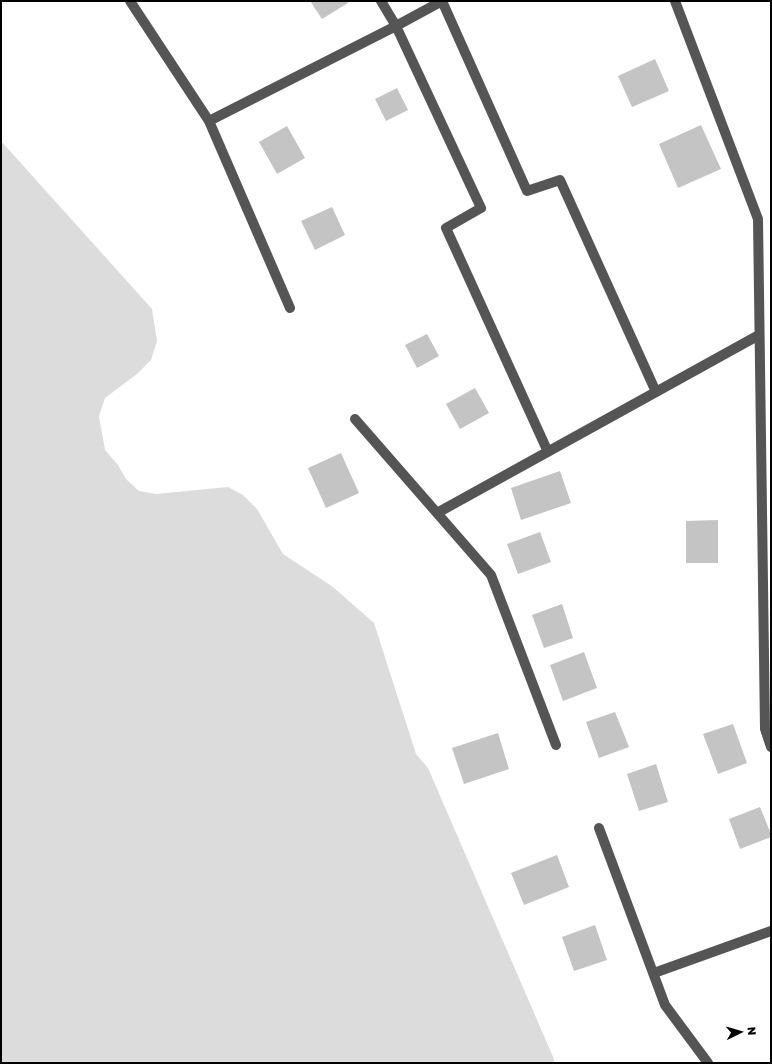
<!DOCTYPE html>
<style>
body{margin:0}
#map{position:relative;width:772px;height:1064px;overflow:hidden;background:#fff;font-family:"Golos Text",sans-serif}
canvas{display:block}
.frame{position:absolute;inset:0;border:2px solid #000;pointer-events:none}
.north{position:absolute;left:720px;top:1012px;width:40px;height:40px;-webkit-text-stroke:3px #fff;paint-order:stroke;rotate:85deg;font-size:11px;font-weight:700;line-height:16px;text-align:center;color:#000}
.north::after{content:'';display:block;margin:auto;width:14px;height:18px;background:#000;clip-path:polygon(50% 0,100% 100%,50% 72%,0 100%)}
</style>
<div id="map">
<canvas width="772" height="1064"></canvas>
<div class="frame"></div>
<div class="north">N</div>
</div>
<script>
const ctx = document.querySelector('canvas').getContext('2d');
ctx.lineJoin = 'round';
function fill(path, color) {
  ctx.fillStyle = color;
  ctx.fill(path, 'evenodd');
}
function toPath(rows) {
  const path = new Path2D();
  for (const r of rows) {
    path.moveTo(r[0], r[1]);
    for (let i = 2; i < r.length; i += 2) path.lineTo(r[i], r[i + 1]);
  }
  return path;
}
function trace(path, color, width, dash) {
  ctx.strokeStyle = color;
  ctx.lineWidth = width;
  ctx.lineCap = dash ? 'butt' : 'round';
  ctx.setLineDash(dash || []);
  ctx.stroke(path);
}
fill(toPath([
 [1,141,152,309,157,341,151,360,137,374,105,398,99,416,105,450,118,465,126,479,139,491,156,494,228,487,243,495,257,509,283,554,333,587,374,623,416,754,428,768,554,1059,554,1063,1,1063]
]), '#dcdcdc');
fill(toPath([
 [310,1,347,1,348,3,322,19],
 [655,59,669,91,632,107,618,76],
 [397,88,408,110,386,121,375,99],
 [701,125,721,169,678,188,659,144],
 [287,126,305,158,277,174,259,142],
 [332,207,345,235,315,250,301,221],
 [427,334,439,356,417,368,405,345],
 [475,388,489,413,460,429,446,404],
 [341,453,359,493,326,508,308,468],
 [560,471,571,503,521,520,511,488],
 [718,520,718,563,686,563,686,521],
 [540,532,551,562,518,574,507,544],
 [562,604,573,638,544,648,532,615],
 [584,652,597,688,563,701,550,665],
 [615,712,629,747,599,758,586,722],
 [733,724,747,763,718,774,703,734],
 [498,733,509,769,464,784,452,748],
 [656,764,668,802,639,811,627,774],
 [760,807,771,834,771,837,740,849,729,819],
 [557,855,569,887,524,905,511,873],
 [595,925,607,960,574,971,562,937]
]), '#c4c4c4');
trace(toPath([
 [130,1,209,121,290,308],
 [381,1,396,26,481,208,446,228,548,452],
 [442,1,527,191,560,180,656,392],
 [675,1,758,219,765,729,771,747],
 [209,121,396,26,442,1],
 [355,419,491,575,556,745],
 [437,513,759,335],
 [599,828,665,1005,708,1063],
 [654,973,771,931]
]), '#555', 10);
</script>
